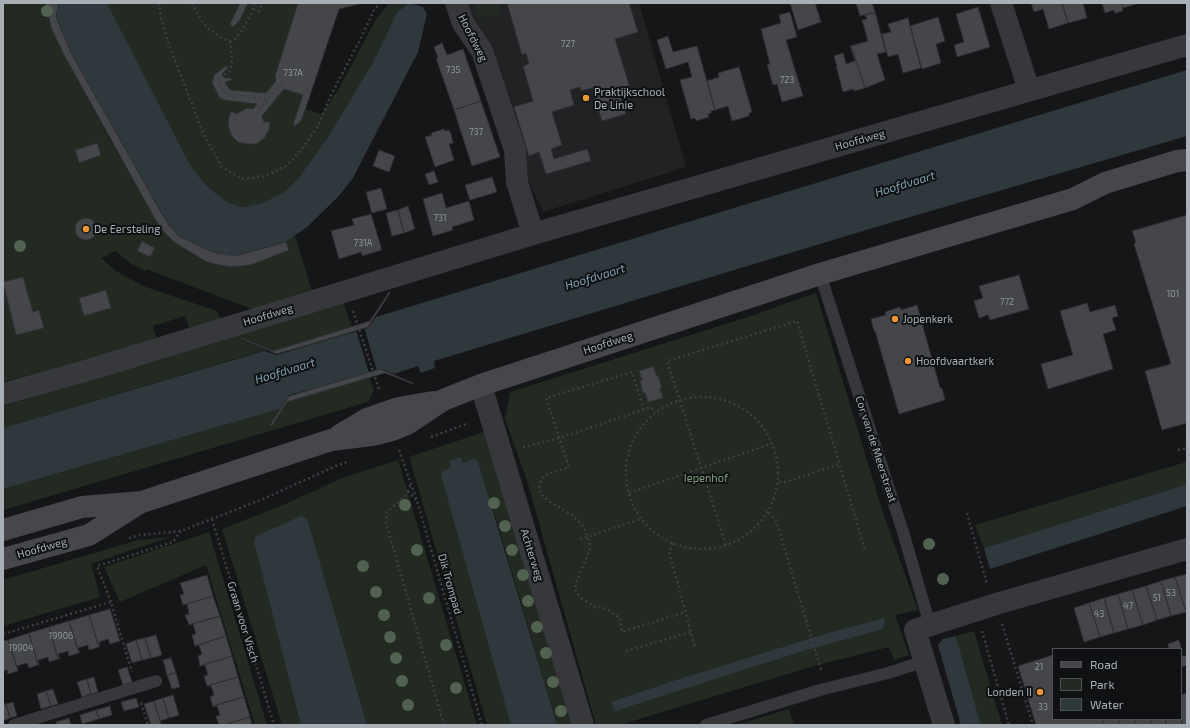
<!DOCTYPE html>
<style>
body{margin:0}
#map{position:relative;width:1190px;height:728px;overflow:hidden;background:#151617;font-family:"Exo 2",sans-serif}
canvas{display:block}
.frame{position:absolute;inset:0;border:4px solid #a8afb7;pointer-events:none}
.legend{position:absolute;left:1052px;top:648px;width:130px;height:72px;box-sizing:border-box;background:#101112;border:1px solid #4d5054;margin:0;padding:5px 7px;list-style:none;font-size:12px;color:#a8afb7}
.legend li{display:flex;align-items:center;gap:8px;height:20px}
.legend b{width:20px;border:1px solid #4d5054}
</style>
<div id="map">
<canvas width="1190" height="728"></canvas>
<div class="frame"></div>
<ul class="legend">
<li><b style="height:5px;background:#45474c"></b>Road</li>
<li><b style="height:11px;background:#222a22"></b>Park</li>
<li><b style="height:11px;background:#2e383d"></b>Water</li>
</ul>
</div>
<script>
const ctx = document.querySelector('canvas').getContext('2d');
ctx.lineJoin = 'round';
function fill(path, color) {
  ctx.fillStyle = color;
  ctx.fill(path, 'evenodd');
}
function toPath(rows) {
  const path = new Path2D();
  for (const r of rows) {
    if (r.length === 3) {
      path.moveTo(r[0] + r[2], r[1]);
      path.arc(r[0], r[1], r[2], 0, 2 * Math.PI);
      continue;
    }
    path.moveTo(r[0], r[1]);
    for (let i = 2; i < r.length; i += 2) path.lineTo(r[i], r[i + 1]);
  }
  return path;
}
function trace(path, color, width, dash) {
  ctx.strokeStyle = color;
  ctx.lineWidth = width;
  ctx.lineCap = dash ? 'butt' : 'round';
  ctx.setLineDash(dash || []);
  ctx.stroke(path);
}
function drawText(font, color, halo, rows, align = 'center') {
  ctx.font = font + ' "Exo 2",sans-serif';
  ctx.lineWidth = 4;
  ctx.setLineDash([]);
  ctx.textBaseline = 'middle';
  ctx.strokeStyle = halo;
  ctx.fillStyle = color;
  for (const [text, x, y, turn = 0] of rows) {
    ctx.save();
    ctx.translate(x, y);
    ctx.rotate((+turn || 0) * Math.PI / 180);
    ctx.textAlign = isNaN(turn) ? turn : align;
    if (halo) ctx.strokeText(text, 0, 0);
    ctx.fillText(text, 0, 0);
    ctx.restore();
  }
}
fill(toPath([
 [466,3,639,3,686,167,543,212,526,176,470,17]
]), '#212224');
fill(toPath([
 [3,3,45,3,52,30,64,55,108,136,163,231,174,242,205,261,222,266,241,266,251,265,289,250,286,242,295,236,312,291,252,309,146,269,145,271,133,265,115,251,101,258,116,271,143,286,217,311,221,321,190,331,185,316,153,326,157,341,3,382],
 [107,3,339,3,305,109,322,114,341,85,375,21,388,4,409,3,397,12,391,25,373,62,328,137,297,180,284,193,262,203,243,207,229,203,214,192,204,183,194,170,185,155],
 [473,3,498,3,501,14,479,18],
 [816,293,884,516,918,610,895,615,909,655,894,660,889,647,814,666,620,725,596,725,527,481,505,419,510,392,751,316],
 [343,302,374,390,368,402,3,510,3,489,280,409,270,425,272,426,287,402,309,395,294,344,273,351,242,338,241,340,266,350,3,428,3,406],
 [484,432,574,725,557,725,497,522,473,460,463,463,461,457,449,461,451,467,444,471,514,725,487,725,409,457],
 [398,460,477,725,367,725,307,519,301,516,296,705,301,725,282,725,222,529,290,502,342,478],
 [1186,462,1187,484,984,548,975,525],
 [209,532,267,725,255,725,206,565,120,602,104,567],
 [170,537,91,564,100,597,3,626,3,580,138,540],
 [974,631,1002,725,981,725,956,636],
 [789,709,794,725,736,725]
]), '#222a22');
fill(toPath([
 [59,3,107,3,185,155,194,170,204,183,214,192,229,203,243,207,262,203,283,193,297,180,328,137,373,62,391,25,397,12,409,3,423,7,427,14,418,52,353,178,338,197,307,227,286,242,239,255,231,255,215,253,194,244,180,237,170,227,124,148,71,53,56,17],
 [1187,70,1187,136,876,227,434,361,435,368,421,373,418,366,394,374,381,369,289,395,280,409,3,489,3,428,264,351,277,355,352,333,368,328,376,317],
 [461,457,463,463,474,459,478,462,557,725,511,725,441,475,443,471,451,467,449,461],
 [1187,484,1187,506,990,569,984,548],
 [301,516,307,518,367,725,301,725,254,542,256,536],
 [885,618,883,629,803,651,615,711,611,702,670,682,828,633],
 [956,636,981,725,961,725,938,645,943,639]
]), '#2e383d');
fill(toPath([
 [364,327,377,371,369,373,356,330]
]), '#151617');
const building = toPath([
 [45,3,59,3,56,17,71,53,162,214,170,227,180,237,215,253,231,255,239,255,286,242,289,250,251,265,231,267,214,264,205,261,174,242,163,231,154,217,64,55,52,30,45,3],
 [240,3,248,3,240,20,233,27,230,24,240,3],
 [298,3,363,3,339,9,302,119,298,124,294,126,293,124,303,95,284,89,262,116,264,122,270,122,269,130,265,137,258,143,255,144,246,144,238,142,232,136,229,129,228,121,230,114,232,111,236,114,247,108,253,109,257,104,224,100,220,98,212,83,214,75,226,66,228,68,222,74,224,78,231,78,232,80,225,82,230,90,266,93,276,81,275,76,298,3],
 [507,3,629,3,638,32,615,39,630,88,619,92,626,114,602,121,592,88,581,91,580,87,570,90,574,105,552,112,562,145,551,149,554,159,587,149,591,161,546,174,539,152,529,156,514,107,533,101,523,66,529,64,526,53,522,55,507,3],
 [790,3,815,3,821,22,798,30,790,3],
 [856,3,872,3,875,12,860,16,856,3],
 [1031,3,1062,3,1068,23,1049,29,1043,9,1034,12,1031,3],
 [1062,3,1083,3,1087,18,1068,23,1062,3],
 [1102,3,1122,3,1123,11,1115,13,1114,10,1105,13,1102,3],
 [1122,3,1140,3,1123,8,1122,3],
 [978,7,990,47,957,57,954,45,964,42,956,14,978,7],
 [790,12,797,37,786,40,803,96,782,102,777,84,773,85,767,64,770,64,761,29,781,23,779,15,790,12],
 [875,12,886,52,877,54,885,80,865,88,851,46,868,41,862,20,867,19,865,15,875,12],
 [938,17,945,41,936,44,941,63,922,69,910,26,938,17],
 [908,18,921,68,903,73,898,54,888,57,882,34,891,32,888,24,908,18],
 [668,36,673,52,697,46,715,110,711,111,711,113,708,114,709,117,696,121,695,118,691,119,680,80,692,77,688,62,666,69,657,40,668,36],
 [442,43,447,55,463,49,481,101,454,110,436,58,438,58,434,47,442,43],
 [850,46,851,46,865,88,854,91,853,89,843,92,836,66,837,66,834,56,843,53,846,64,855,61,850,46],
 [739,67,752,112,749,113,749,116,732,121,728,106,715,110,707,81,719,77,718,73,739,67],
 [481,101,500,157,472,166,454,110,481,101],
 [444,129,445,131,449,130,451,134,453,143,449,144,454,160,435,167,425,137,432,135,431,133,444,129],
 [97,143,101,155,79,163,75,150,97,143],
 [379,150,395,156,389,172,373,166,379,150],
 [434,171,438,182,429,185,425,174,434,171],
 [492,177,497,192,470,200,465,185,492,177],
 [381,188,387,209,372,213,366,192,381,188],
 [442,193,446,208,469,201,474,220,452,227,453,230,433,236,423,199,442,193],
 [408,206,415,229,404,233,398,210,408,206],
 [398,210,404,233,392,236,386,213,398,210],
 [371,214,382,250,362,256,361,252,339,259,331,231,354,225,352,219,371,214],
 [1187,215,1187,423,1162,430,1145,371,1171,364,1134,244,1136,242,1132,231,1187,215],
 [86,229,11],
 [142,241,155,248,150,257,137,251,142,241],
 [1019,275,1029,309,990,320,988,315,979,318,974,301,983,298,979,286,1019,275],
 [23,277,33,312,39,310,44,328,16,335,3,282,23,277],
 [106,290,111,308,84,316,79,298,106,290],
 [389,292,390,293,368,327,277,354,241,339,242,338,273,351,370,321,389,292],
 [1087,303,1090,312,1115,305,1118,316,1112,318,1116,330,1103,334,1113,369,1048,389,1041,364,1073,355,1060,311,1087,303],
 [917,305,940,388,942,388,945,400,899,414,875,331,874,331,871,319,886,315,885,312,900,307,901,310,917,305],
 [653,366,657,376,658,376,662,387,660,388,663,398,648,402,645,393,643,393,640,381,642,380,639,371,653,366],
 [380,369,413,383,413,384,385,373,287,402,272,426,270,425,289,396,380,369],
 [1187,574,1187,611,1186,612,1175,577,1187,574],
 [207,575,213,596,183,605,180,595,184,594,180,583,207,575],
 [1175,577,1186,612,1171,616,1161,581,1175,577],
 [1161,581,1171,616,1157,620,1146,586,1161,581],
 [1146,586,1157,620,1143,625,1132,590,1146,586],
 [1132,590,1143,625,1128,629,1118,594,1132,590],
 [1118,594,1128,629,1114,633,1104,598,1118,594],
 [213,596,220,616,189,625,185,615,189,614,187,604,183,605,213,596],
 [1104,598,1114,633,1100,637,1089,603,1104,598],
 [1089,603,1100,637,1084,642,1074,608,1089,603],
 [110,609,120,641,110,644,108,639,99,642,100,647,99,647,89,615,110,609],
 [89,615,99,647,89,650,88,645,78,648,80,652,79,653,69,621,89,615],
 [220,616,226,636,195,646,192,635,196,634,193,624,189,625,220,616],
 [69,621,79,653,69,656,68,651,58,654,60,659,58,659,49,627,69,621],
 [49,627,58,659,49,662,48,657,38,660,39,665,38,665,29,633,49,627],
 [29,633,38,665,29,668,27,663,17,666,18,671,8,640,29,633],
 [156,635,162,655,151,658,145,638,156,635],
 [226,636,232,656,200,666,198,656,202,654,199,645,195,646,226,636],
 [145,638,151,658,142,660,136,640,145,638],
 [8,640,18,671,8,674,7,670,3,671,3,641,8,640],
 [136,640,142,660,132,663,126,644,136,640],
 [1179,640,1182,651,1181,649,1169,649,1168,644,1179,640],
 [1053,655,1053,719,1102,719,1104,725,1036,725,1018,666,1053,655],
 [232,656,238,677,207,686,204,676,208,675,205,665,200,666,232,656],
 [1181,656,1187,656,1187,665,1181,667,1181,656],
 [171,658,176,673,167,675,163,660,171,658],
 [127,667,132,682,123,685,118,670,127,667],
 [176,673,180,687,172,689,167,675,176,673],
 [94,677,98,692,91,694,87,679,94,677],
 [238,677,244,697,213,706,210,697,214,695,211,686,207,686,238,677],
 [87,679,91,694,82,697,77,682,87,679],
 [53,689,58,704,51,706,46,691,53,689],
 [46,691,51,706,41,709,37,694,46,691],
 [1187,693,1187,725,1183,725,1181,719,1181,695,1187,693],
 [173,695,179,715,169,718,163,698,173,695],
 [244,697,250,717,224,725,219,725,216,716,220,715,217,706,213,707,213,706,244,697],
 [136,698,139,707,124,711,121,702,136,698],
 [163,698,169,718,160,721,154,701,163,698],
 [154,701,160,721,161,725,151,725,144,704,154,701],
 [13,702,17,716,10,718,6,704,13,702],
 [6,704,10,718,3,721,3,705,6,704],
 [110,706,112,715,99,719,96,710,110,706],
 [96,710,99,719,82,724,80,715,96,710],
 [250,717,252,725,224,725,250,717],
 [69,718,71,725,57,725,56,722,69,718],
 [1102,719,1118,719,1120,725,1104,725,1102,719],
 [1118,719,1134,719,1136,725,1120,725,1118,719],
 [1134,719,1150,719,1152,725,1136,725,1134,719],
 [1150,719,1165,719,1167,725,1152,725,1150,719],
 [1165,719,1181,719,1183,725,1167,725,1165,719]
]);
fill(building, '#44464a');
trace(building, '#2f3033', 1);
trace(toPath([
 [159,3,161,18,169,45,204,135,222,167,242,179,265,176,286,166,302,149,318,126,331,95,361,38,374,10,380,3],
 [192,3,201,20,209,29,224,39,230,41,235,39,241,32,251,14,254,3],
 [253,9,259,11,262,3],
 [230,41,232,56,231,67,229,72,220,77,218,80,221,88,228,95,269,99],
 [256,114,283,80],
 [226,244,226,257],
 [353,311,380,392],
 [702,473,76],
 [644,410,632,372,546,398,569,467,545,475,541,480,539,488,542,495,550,502,572,515,584,527,589,541,590,549,576,583,575,590,580,597,594,606,609,610,620,618,622,632,685,612],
 [431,437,469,423],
 [523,447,560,438,651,407,655,412],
 [399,450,417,501,482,725],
 [1178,450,1187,448],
 [779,482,786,482,839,464],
 [408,492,411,483],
 [629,493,773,443],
 [416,500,408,492,403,498,387,512,386,523,444,725],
 [768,513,776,520,822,673],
 [967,513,987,584],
 [212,519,274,725],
 [129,538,140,535,181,531,263,499,338,465,347,462],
 [580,539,641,519],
 [673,543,669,552,695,647],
 [726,545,667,361,797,321,865,550],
 [111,602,97,566,173,542,181,531],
 [1002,624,1033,725],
 [982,631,1009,725],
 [3,634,111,602,132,672],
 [626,651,691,632],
 [141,703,148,725]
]), '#3c3f43', 2.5, [2, 3]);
trace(toPath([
 [820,274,903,532,930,625],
 [14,725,156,681],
 [706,725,820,690,888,673,925,661]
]), '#36383c', 12);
trace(toPath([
 [456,3,463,23,482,51,515,150,517,182,533,234],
 [1001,3,1029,90],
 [481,385,583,725],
 [3,394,92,369,533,234,1187,45],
 [944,725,915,630,996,604,1187,549]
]), '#36383c', 22);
trace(toPath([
 [340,435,367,419,399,408,433,402],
 [3,530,82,507,142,502,331,440,372,435,392,430,407,424,443,400,481,385,820,274,1073,199,1105,183,1177,161,1187,160],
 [3,559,89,535,138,504]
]), '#45474c', 22);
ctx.fillStyle = '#516250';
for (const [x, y] of [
 [47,11],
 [20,246],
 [494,503],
 [405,505],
 [505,526],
 [929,544],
 [417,550],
 [512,550],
 [363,566],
 [523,575],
 [943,579],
 [376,592],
 [429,598],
 [528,601],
 [384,615],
 [537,627],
 [390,637],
 [446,645],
 [546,653],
 [396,658],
 [402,681],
 [553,682],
 [456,688],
 [408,705],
 [561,711]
]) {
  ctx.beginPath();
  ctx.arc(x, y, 6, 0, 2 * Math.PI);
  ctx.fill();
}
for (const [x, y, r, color] of [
 [586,98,4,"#ed9637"],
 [86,229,4,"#ed9637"],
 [895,319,4,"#ed9637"],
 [908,361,4,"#ed9637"],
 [1040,692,4,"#ed9637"]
]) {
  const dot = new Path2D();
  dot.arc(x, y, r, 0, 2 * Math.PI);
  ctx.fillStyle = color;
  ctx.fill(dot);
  trace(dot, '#101112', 1.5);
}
drawText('9px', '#8f959c', null, [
 ["727",568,44],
 ["735",453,70],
 ["737A",293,73],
 ["723",787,80],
 ["737",476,132],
 ["731",440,218],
 ["731A",363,243],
 ["101",1173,294],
 ["772",1007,302],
 ["53",1171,593],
 ["51",1157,598],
 ["47",1128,606],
 ["43",1099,614],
 ["19906",61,636],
 ["19904",21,648],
 ["21",1039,667],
 ["33",1043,707]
]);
drawText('11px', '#a8afb7', '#101112', [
 ["Hoofdweg",473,38,63],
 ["Hoofdweg",860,140,-16],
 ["Hoofdweg",268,315,-17],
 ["Hoofdweg",608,343,-18],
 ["Cor van de Meerstraat",876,449,72],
 ["Hoofdweg",42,548,-16],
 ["Achterweg",532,555,73],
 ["Dik Trompad",450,584,74],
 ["Graan voor Visch",243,622,73]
]);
drawText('11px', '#a8afb7', '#101112', [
 ["Praktijkschool",594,92],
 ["De Linie",594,105],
 ["De Eersteling",94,229],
 ["Jopenkerk",903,319],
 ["Hoofdvaartkerk",916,361],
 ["Londen II",1032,692,"right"]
], 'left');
drawText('11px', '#82a17f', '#101112', [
 ["Iepenhof",706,478]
]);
drawText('italic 12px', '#7fa1b1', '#101112', [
 ["Hoofdvaart",905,184,-17],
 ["Hoofdvaart",595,277,-17],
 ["Hoofdvaart",285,371,-17]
]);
</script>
